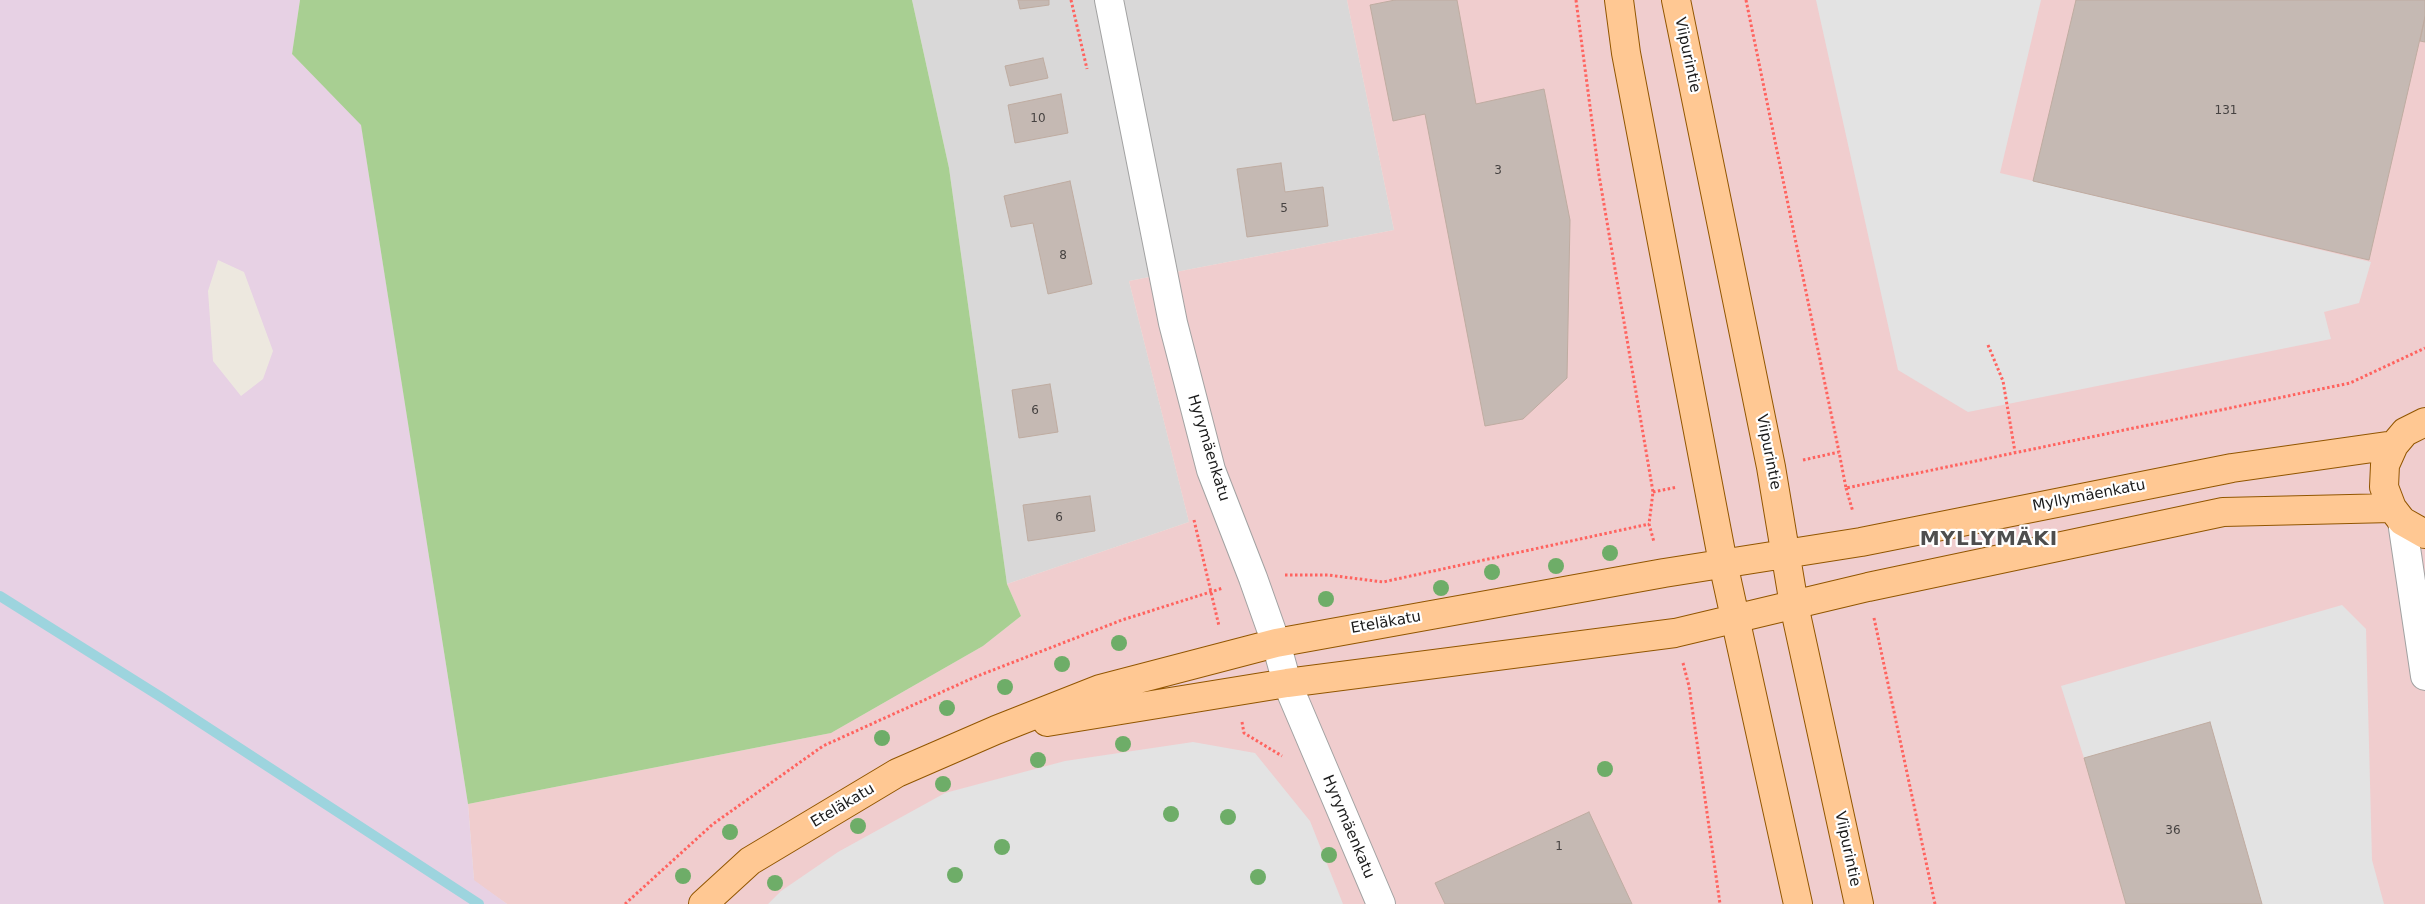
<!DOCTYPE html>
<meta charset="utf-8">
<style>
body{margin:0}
canvas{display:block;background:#ede8df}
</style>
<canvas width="2425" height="904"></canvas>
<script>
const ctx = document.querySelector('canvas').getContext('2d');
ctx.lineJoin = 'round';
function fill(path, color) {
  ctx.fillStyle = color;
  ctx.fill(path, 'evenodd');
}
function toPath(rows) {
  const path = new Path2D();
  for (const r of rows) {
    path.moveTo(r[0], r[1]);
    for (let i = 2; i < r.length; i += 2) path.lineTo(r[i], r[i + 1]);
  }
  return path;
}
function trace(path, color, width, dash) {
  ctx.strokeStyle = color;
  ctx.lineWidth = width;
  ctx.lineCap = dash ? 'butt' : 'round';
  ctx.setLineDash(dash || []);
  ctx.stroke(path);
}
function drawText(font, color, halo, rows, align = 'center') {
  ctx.font = font + ' "DejaVu Sans",sans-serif';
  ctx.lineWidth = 4.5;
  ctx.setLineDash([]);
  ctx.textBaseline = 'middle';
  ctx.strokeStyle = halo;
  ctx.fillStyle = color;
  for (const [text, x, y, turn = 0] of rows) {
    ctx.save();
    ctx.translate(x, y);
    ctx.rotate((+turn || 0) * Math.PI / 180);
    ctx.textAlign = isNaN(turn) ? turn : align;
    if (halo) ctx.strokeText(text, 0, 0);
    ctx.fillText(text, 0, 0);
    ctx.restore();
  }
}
fill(toPath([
 [912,0,1347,0,1394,230,1129,281,1189,522,1007,584,949,168]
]), '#d9d8d8');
fill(toPath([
 [1347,0,2425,0,2425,904,507,904,474,881,468,804,831,733,983,646,1021,616,1007,584,1189,522,1129,281,1394,230]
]), '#f0cdce');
fill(toPath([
 [0,0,300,0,292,54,361,124,468,804,474,880,507,904,0,904],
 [218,260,244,272,273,351,263,379,241,396,213,361,208,291]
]), '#e7d1e4');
fill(toPath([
 [300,0,912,0,949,168,1007,584,1021,616,983,646,831,733,468,804,361,125,292,54]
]), '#a8cf92');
fill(toPath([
 [1816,0,2041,0,2000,173,2371,262,2359,303,2324,312,2331,339,1968,412,1898,370],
 [2342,605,2366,629,2372,860,2384,904,2262,904,2210,722,2084,758,2061,686],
 [1193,742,1255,753,1310,821,1343,904,768,904,781,891,838,852,945,793,1065,761]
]), '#e3e3e3');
trace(toPath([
 [0,596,161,697,479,904]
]), '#9dd4de', 10);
const building = toPath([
 [1018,0,1049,0,1049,5,1020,9,1018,0],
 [1395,0,1457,0,1476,104,1544,89,1570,220,1567,378,1523,419,1485,426,1425,114,1393,121,1370,5,1395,0],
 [2076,0,2425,0,2425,17,2369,260,2033,181,2076,0],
 [2425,17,2425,42,2420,41,2425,17],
 [1043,58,1048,78,1010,86,1005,66,1043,58],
 [1061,94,1068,133,1015,143,1008,105,1061,94],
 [1281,163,1285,192,1323,187,1328,226,1247,237,1237,169,1281,163],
 [1070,181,1092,284,1048,294,1033,223,1011,227,1004,196,1070,181],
 [1050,384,1058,432,1019,438,1012,390,1050,384],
 [1090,496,1095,531,1028,541,1023,505,1090,496],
 [2210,722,2262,904,2126,904,2084,758,2210,722],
 [1589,812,1632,904,1445,904,1435,883,1589,812]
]);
fill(building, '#c5b9b3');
trace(building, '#bfaca1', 1);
const minor = toPath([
 [1109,0,1173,323,1211,470,1253,578,1276,643,1287,683,1381,904],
 [2402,521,2425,676]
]);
const major = toPath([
 [1619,0,1626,53,1723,563,1798,904],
 [1676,0,1771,467,1794,605,1859,904],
 [2425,422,2405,432,2394,445,2385,465,2384,487,2392,508,2402,521,2425,534],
 [1047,722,1287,683,1675,633,1868,587,2223,512,2392,508],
 [703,904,750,861,897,773,996,730,1100,689,1276,643,1664,573,1861,542,2232,468,2394,445]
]);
trace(minor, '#a2a2a2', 30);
trace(major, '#925600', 30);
trace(toPath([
 [1071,0,1087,69],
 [1576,0,1599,175,1653,492,1649,524,1654,542],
 [1746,0,1839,452],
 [1988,345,2003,381,2015,452],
 [1803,460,1839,452,1846,488,2350,383,2425,348],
 [1846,488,1853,512],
 [1653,492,1677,487],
 [1194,520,1219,626],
 [1285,575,1328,575,1383,582,1649,524],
 [1874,618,1935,904],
 [1683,663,1689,686,1720,904],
 [1242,722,1244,733,1282,756],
 [625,904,713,824,823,746,975,677,1122,620,1223,588]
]), '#ff635f', 3, [2.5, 2.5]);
trace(minor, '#fff', 28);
trace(major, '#ffc893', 28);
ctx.fillStyle = '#6ead68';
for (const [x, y] of [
 [1610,553],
 [1556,566],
 [1492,572],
 [1441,588],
 [1326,599],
 [1119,643],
 [1062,664],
 [1005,687],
 [947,708],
 [882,738],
 [1123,744],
 [1038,760],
 [1605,769],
 [943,784],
 [1171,814],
 [1228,817],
 [858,826],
 [730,832],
 [1002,847],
 [1329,855],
 [955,875],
 [683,876],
 [1258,877],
 [775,883]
]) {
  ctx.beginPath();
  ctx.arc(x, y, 8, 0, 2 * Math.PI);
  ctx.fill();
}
drawText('12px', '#464241', null, [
 ["131",2226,111],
 ["10",1038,119],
 ["3",1498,171],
 ["5",1284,209],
 ["8",1063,256],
 ["6",1035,411],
 ["6",1059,518],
 ["36",2173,831],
 ["1",1559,847]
]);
drawText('15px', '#1b1b1b', '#fff', [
 ["Viipurintie",1687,55,78],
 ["Hyrymäenkatu",1208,448,73],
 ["Viipurintie",1768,452,79],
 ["Myllymäenkatu",2089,496,-11],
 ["Eteläkatu",1386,623,-10],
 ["Eteläkatu",843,806,-31],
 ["Hyrymäenkatu",1348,827,67],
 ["Viipurintie",1847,849,78]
]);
ctx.letterSpacing = '1px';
drawText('bold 20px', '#4e4e4e', '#fff', [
 ["MYLLYMÄKI",1989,540]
]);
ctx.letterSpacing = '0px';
</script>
